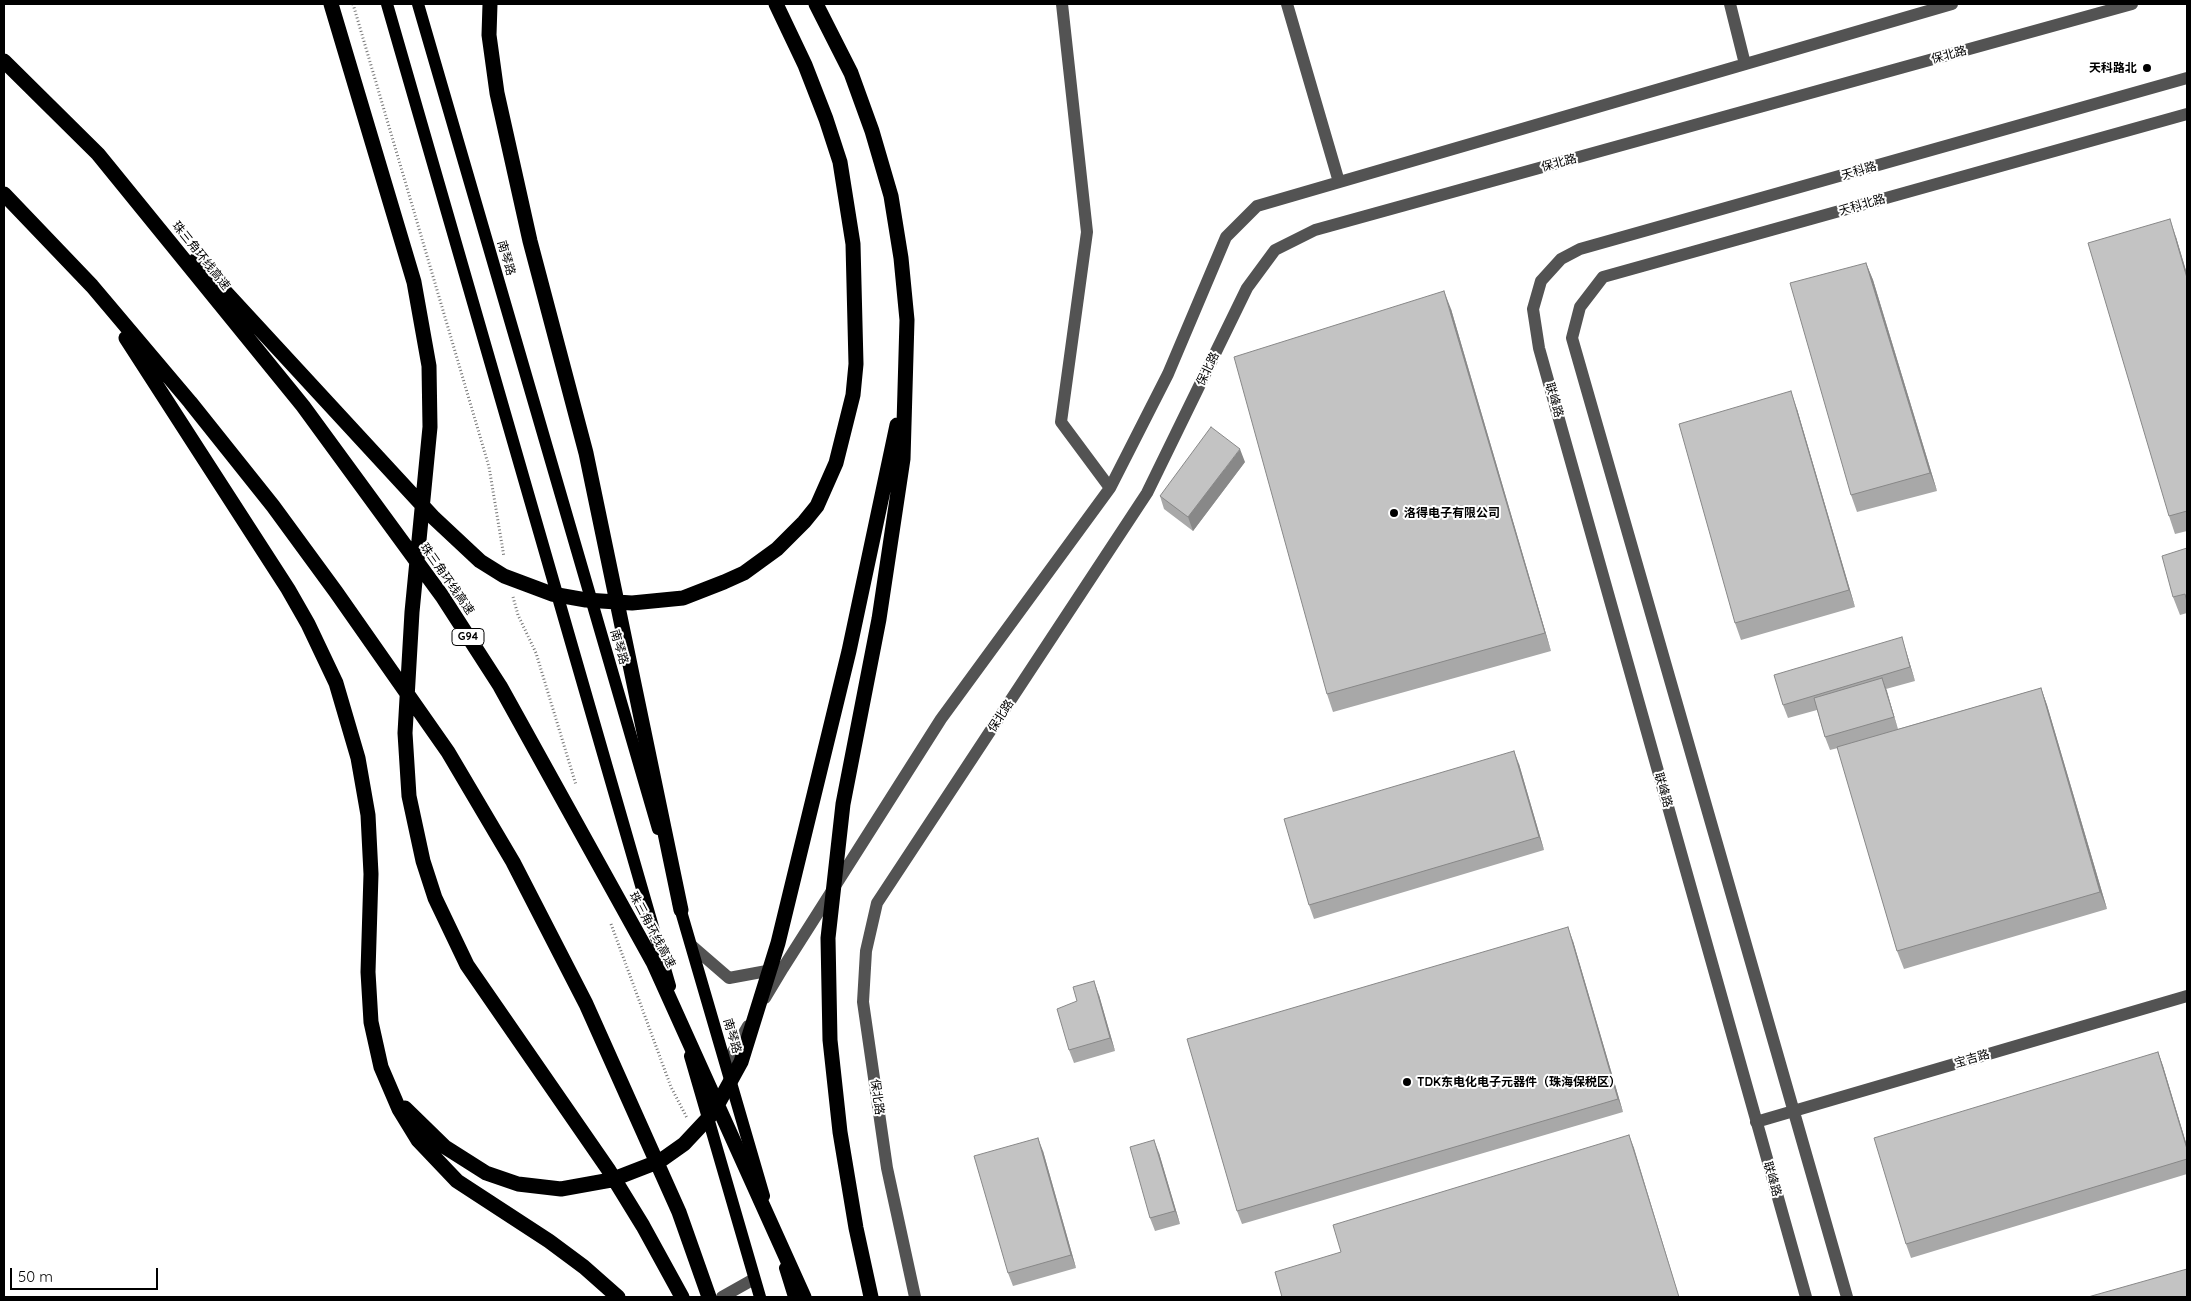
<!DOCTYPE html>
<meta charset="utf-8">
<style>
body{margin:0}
#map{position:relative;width:2191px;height:1301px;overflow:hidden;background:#fff;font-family:Quicksand,sans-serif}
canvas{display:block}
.frame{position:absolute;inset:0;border:5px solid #000;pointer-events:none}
.scale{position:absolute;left:10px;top:1268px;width:148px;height:22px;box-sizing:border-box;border:2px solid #000;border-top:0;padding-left:6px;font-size:15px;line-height:18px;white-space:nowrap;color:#000;-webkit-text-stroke:4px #fff;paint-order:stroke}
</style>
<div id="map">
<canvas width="2191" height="1301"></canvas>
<div class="frame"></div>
<div class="scale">50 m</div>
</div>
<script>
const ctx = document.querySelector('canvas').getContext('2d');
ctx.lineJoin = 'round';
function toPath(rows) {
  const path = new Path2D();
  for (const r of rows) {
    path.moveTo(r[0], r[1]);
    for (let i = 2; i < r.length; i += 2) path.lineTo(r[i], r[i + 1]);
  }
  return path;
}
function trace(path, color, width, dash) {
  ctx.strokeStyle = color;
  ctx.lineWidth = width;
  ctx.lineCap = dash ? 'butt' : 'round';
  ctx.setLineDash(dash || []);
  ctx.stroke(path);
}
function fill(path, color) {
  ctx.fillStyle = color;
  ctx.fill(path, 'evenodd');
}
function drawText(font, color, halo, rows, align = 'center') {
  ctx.font = font + ' Quicksand,"Noto Sans SC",sans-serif';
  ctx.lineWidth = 4;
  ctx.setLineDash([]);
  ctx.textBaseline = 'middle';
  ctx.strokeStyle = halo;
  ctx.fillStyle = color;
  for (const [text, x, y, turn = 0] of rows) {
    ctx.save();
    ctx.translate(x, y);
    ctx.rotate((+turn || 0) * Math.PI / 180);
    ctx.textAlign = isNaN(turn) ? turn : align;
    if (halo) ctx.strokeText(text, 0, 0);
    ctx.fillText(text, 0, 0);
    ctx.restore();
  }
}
trace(toPath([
 [353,4,489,467,504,557],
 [513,597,518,615,536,653,576,785],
 [611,924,671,1087,687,1118]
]), '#757575', 3, [1, 2.5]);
trace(toPath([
 [1062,4,1087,232,1061,422,1110,488],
 [1287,4,1339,182],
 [1730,4,1745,64],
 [692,946,729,978,783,968,941,719,1110,488,1168,374,1226,237,1257,206,1952,4],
 [765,998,783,968],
 [726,1064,748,1026],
 [1756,1122,2187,996],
 [722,1297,754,1279],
 [915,1297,887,1168,863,1002,866,951,877,903,1147,493,1247,288,1275,250,1315,230,2132,4],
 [1806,1297,1539,348,1533,309,1541,281,1561,259,1580,249,2187,78],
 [1847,1297,1572,338,1580,307,1603,277,2187,114]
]), '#535353', 12);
trace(toPath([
 [387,4,670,986],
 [418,4,658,829],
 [678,901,764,1196],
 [690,1056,760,1297],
 [785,1268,794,1297]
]), '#000', 12);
trace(toPath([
 [331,4,414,282,429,366,430,427,412,612,405,733,409,796,423,861,435,898,467,965,608,1169,643,1226,682,1297],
 [490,4,489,35,497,93,530,241,586,453,681,910],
 [816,4,851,73,872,131,891,196,901,258,907,320,903,459,879,619,843,804,828,938,830,1040,840,1132,856,1228,871,1297],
 [4,61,98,154,303,406,442,596,500,686,653,962,804,1297],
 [4,194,92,286,190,402,273,506,336,592,448,752,513,862,586,1004,679,1212,709,1297],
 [196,260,434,518,480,561,504,576,552,594,586,600,632,603,683,598,724,582,744,573,777,549,804,522,817,506,836,463,853,395,856,364,853,244,840,162,826,119,805,65,776,4],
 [126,338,288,589,308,624,336,683,358,758,368,815,371,874,368,972,371,1022,381,1067,399,1109,418,1140,457,1181,549,1241,584,1267,618,1297],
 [405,1108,445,1147,486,1173,518,1184,561,1189,611,1180,660,1161,684,1144,713,1113,741,1062,778,943,849,651,897,425]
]), '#000', 15);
fill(toPath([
 [2176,237,2187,274,2187,531,2175,534,2169,516],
 [1866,263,1873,280,1937,491,1857,512,1851,495],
 [1451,309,1551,651,1333,712,1327,694],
 [1797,409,1855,607,1741,640,1735,623],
 [1245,462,1193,531,1164,509,1160,496],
 [2187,548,2187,613,2180,615,2173,597],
 [1906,651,1915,681,1886,689,1898,729,2041,688,2047,705,2107,909,1904,969,1897,951,1838,748,1830,750,1825,737,1817,710,1788,718,1783,705],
 [1519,764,1544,850,1314,919,1309,905],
 [1573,941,1623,1112,1242,1224,1237,1211],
 [1099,995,1115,1051,1074,1063,1069,1050],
 [2158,1052,2163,1066,2187,1146,2187,1174,1911,1258,1906,1244],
 [1043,1151,1076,1268,1013,1286,1008,1273],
 [1159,1153,1180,1224,1155,1231,1150,1218]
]), '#a8a8a8');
fill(toPath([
 [2170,219,2176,237,2187,274,2187,278],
 [1866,263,1873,280,1937,491,1930,473],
 [1444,291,1451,309,1551,651,1545,633],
 [1791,391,1797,409,1855,607,1849,590],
 [1240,449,1245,462,1193,531,1188,517],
 [1902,637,1906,651,1915,681,1910,667],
 [1882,678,1887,691,1898,730],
 [2041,688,2047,705,2107,909,2100,892],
 [1514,751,1519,764,1544,850,1539,837],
 [1568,927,1573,941,1623,1112,1618,1099],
 [1094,981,1099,995,1115,1051,1110,1038],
 [2158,1052,2163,1066,2187,1146,2187,1149],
 [1629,1135,1634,1148,1679,1297],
 [1038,1138,1043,1151,1076,1268,1071,1255],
 [1154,1140,1159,1153,1180,1224,1175,1211]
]), '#888');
const building = toPath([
 [2170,219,2187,278,2187,511,2169,516,2088,243,2170,219],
 [1866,263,1930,473,1851,495,1790,283,1866,263],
 [1444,291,1545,633,1327,694,1234,357,1444,291],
 [1791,391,1849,590,1735,623,1679,424,1791,391],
 [1211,427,1240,449,1188,517,1160,496,1211,427],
 [2187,548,2187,602,2185,594,2173,597,2162,556,2187,548],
 [1902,637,1910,667,1783,705,1774,675,1902,637],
 [1882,678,1894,717,1825,737,1814,698,1882,678],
 [2041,688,2100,892,1897,951,1837,747,2041,688],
 [1514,751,1539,837,1309,905,1284,819,1514,751],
 [1568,927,1618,1099,1237,1211,1187,1039,1568,927],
 [1094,981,1110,1038,1069,1050,1057,1009,1077,1001,1073,987,1094,981],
 [2158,1052,2187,1149,2187,1159,1906,1244,1874,1138,2158,1052],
 [1629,1135,1679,1297,1282,1297,1275,1272,1341,1252,1333,1225,1629,1135],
 [1038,1138,1071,1255,1008,1273,974,1156,1038,1138],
 [1154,1140,1175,1211,1150,1218,1130,1147,1154,1140],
 [2187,1269,2187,1297,2088,1297,2187,1269]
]);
fill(building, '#c3c3c3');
trace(building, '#888', 1);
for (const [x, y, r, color] of [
 [2147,68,5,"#000"],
 [1394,513,5,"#000"],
 [1407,1082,5,"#000"]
]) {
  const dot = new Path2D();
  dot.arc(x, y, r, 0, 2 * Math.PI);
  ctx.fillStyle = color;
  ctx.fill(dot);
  trace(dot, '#fff', 2);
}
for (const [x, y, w] of [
 [468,637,32]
]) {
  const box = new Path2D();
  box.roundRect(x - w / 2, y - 8.5, w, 17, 4);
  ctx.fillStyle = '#fff';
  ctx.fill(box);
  trace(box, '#000', 1);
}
drawText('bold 11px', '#000', null, [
 ["G94",468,637]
]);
drawText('12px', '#000', '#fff', [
 ["保北路",1949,55,-15],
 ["保北路",1559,163,-15],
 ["天科路",1859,171,-16],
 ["天科北路",1862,205,-16],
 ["珠三角环线高速",201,256,51],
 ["南琴路",506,258,74],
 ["保北路",1208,369,-64],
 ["联峰路",1554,400,74],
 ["珠三角环线高速",447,579,55],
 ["南琴路",619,647,74],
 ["保北路",1001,716,-57],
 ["联峰路",1663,790,74],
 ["珠三角环线高速",652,930,62],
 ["南琴路",732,1036,74],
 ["宝吉路",1972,1059,-16],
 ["保北路",877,1097,82],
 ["联峰路",1772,1179,74]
]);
drawText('bold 12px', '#000', '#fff', [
 ["天科路北",2137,68,"right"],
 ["洛得电子有限公司",1404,513],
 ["TDK东电化电子元器件（珠海保税区）",1417,1082]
], 'left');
</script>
